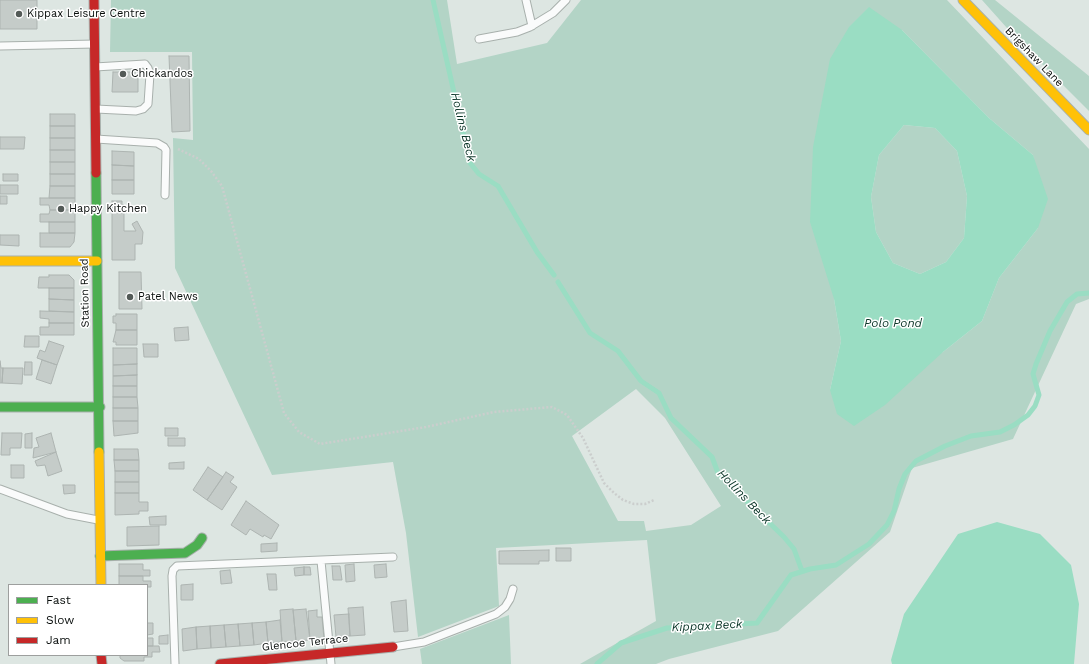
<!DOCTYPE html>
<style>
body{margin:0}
#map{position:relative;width:1089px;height:664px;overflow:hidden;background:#dde6e2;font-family:"Work Sans",sans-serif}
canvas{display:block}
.legend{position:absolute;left:8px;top:584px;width:140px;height:72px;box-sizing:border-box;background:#fff;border:1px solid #9d9f9e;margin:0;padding:5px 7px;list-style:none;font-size:12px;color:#090e0c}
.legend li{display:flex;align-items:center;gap:8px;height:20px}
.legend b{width:20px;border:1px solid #9d9f9e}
</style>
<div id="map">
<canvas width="1089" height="664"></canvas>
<ul class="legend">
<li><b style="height:5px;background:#4caf50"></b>Fast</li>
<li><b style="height:5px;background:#ffc107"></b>Slow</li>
<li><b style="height:5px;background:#c62828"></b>Jam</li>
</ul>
</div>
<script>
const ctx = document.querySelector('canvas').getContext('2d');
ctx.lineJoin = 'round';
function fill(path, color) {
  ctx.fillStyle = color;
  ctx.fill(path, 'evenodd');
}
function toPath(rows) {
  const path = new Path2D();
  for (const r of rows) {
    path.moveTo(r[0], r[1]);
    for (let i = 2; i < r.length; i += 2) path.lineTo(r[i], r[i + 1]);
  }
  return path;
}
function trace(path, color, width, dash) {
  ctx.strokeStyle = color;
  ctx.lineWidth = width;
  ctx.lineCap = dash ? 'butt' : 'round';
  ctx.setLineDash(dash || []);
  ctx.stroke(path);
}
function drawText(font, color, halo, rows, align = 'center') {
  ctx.font = font + ' "Work Sans",sans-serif';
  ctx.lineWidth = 3;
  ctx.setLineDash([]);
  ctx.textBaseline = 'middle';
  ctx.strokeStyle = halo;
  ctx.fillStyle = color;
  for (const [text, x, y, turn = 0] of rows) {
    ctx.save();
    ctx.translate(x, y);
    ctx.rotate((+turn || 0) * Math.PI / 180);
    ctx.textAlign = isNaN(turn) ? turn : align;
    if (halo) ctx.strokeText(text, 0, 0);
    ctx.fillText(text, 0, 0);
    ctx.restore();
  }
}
fill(toPath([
 [111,0,447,0,457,64,547,43,581,0,947,0,1089,149,1089,299,1076,304,1013,439,912,468,890,532,778,631,669,659,656,664,580,664,656,621,647,540,496,548,499,606,418,637,406,533,393,462,272,475,175,268,173,138,193,140,192,52,110,52],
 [902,30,989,118,1033,155,1038,228,999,278,982,321,943,352,830,390,841,341,834,299],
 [636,389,665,418,721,506,691,525,646,531,644,521,618,521,572,436],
 [982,0,995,0,1089,76,1089,111,1015,37],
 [904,125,935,128,957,151,967,196,964,238,946,262,920,274,893,263,876,232,871,197,879,155],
 [509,615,511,664,422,664,420,649]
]), '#b3d4c6');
fill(toPath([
 [869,7,902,30,989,118,1033,155,1048,199,1038,228,999,278,982,321,943,352,885,405,854,426,837,414,830,390,841,341,834,299,810,222,813,147,830,59,849,27],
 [904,125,935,128,957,151,967,196,964,238,946,262,920,274,893,263,876,232,871,197,879,155],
 [997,522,1040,534,1071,565,1079,604,1074,664,892,664,891,660,904,614,958,534]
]), '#9addc3');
trace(toPath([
 [433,0,470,163,479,174,498,186,537,252,554,275],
 [558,282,590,333,618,351,641,381,659,393,671,418,712,457,718,473,784,537,794,549,802,571],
 [597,664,621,643,667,628,757,623,791,575,810,569,836,565,869,544,887,525,894,511,899,489,905,474,916,461,945,446,971,436,1000,432,1014,425,1028,415,1035,406,1039,395,1033,374,1036,364,1050,331,1067,302,1077,294,1089,293]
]), '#9addc3', 5);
const building = toPath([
 [0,0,37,0,37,29,0,29,0,0],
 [169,56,189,56,190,131,172,132,169,56],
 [113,72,138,72,138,92,112,92,113,72],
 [50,114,75,114,75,126,50,126,50,114],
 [50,126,75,126,75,138,50,138,50,126],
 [0,137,25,137,24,149,0,149,0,137],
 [50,138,75,138,75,150,50,150,50,138],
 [50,150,75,150,75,162,50,162,50,150],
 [112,151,134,152,134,166,112,165,112,151],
 [50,162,75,162,75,174,50,174,50,162],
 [112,165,134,166,134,180,112,180,112,165],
 [3,174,18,174,18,181,3,181,3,174],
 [50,174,75,174,75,186,50,186,50,174],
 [112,180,134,180,134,194,112,194,112,180],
 [0,185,18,185,18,194,0,194,0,185],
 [50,186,75,186,75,198,49,198,50,186],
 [0,196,7,196,7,204,0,204,0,196],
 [40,198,75,198,75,210,50,210,49,205,40,205,40,198],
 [112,201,122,201,122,205,124,205,124,231,136,231,132,224,137,221,143,232,142,244,135,244,135,260,112,260,112,201],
 [50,210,75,210,75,222,40,222,40,214,49,214,50,210],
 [49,222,75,222,75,233,49,233,49,222],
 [40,233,75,233,74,242,70,247,40,247,40,233],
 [0,235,19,235,19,246,0,245,0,235],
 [119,272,141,272,142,309,119,309,119,272],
 [49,275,69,275,74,280,74,288,38,288,39,277,49,277,49,275],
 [49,288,74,288,74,300,49,299,49,288],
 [49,299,74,300,74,312,49,311,49,299],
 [40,311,74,312,74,323,49,323,49,319,40,318,40,311],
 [116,314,137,314,137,330,116,330,116,323,113,323,113,316,116,316,116,314],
 [49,323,74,323,74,335,40,335,40,327,49,327,49,323],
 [188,327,189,340,175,341,174,328,188,327],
 [116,330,137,330,137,345,116,345,116,342,113,342,116,330],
 [25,336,39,336,39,347,24,347,25,336],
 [49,341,64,346,57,365,37,358,40,350,45,352,49,341],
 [143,344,158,344,158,357,144,357,143,344],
 [113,348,137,348,137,364,113,365,113,348],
 [42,360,57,365,51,384,36,379,42,360],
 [0,361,1,368,3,368,2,383,0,383,0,361],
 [25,362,32,362,32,375,24,375,25,362],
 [137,364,137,375,113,376,113,365,137,364],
 [3,368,23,368,22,384,2,383,3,368],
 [137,375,137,386,113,386,113,376,137,375],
 [113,386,137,386,137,397,113,397,113,386],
 [113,397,137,397,138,408,113,408,113,397],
 [113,408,138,408,138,421,113,421,113,408],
 [113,421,138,421,138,433,114,436,113,421],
 [165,428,178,428,178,436,165,436,165,428],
 [2,433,22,433,21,448,10,448,10,455,1,455,2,433],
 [32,433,32,448,25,448,25,434,32,433],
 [51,433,56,452,33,458,34,448,39,447,36,438,51,433],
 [168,438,185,438,185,446,168,446,168,438],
 [114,449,138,449,139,460,114,460,114,449],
 [56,452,62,471,48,476,45,465,37,466,35,461,56,452],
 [114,460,139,460,139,471,115,471,114,460],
 [184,462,184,469,169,469,169,463,184,462],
 [11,465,24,465,24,478,11,478,11,465],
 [208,467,223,477,207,500,193,490,208,467],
 [115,471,139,471,139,482,115,482,115,471],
 [226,472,234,477,230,482,237,487,222,510,207,500,226,472],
 [115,482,139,482,139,493,115,493,115,482],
 [63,485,75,485,75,493,64,494,63,485],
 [115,493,139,493,139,502,148,502,148,511,139,511,139,514,115,515,115,493],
 [246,501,279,525,271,539,264,535,263,537,250,529,246,535,231,525,246,501],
 [166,516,166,525,150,525,149,517,166,516],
 [159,526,159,545,127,546,127,527,159,526],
 [277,543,277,551,261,552,261,544,277,543],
 [556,548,571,548,571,561,556,561,556,548],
 [549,550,549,561,539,561,539,564,499,564,499,551,549,550],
 [119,564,143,564,143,570,150,570,150,576,119,576,119,564],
 [354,564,355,581,346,582,345,565,354,564],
 [386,564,387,577,375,578,374,565,386,564],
 [332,566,340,566,342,580,333,580,332,566],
 [304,567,310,567,311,575,304,575,304,567],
 [304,567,304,575,295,576,294,568,304,567],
 [230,570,232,583,221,584,220,571,230,570],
 [267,574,276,574,277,590,269,590,267,574],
 [119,576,143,576,143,581,151,581,151,587,147,587,147,585,119,585,119,576],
 [193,584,193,600,181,600,181,585,193,584],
 [406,600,408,631,394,632,391,602,406,600],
 [363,607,365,635,350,636,348,608,363,607],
 [293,609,296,641,282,642,280,610,293,609],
 [306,609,310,640,296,641,293,610,306,609],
 [317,610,317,617,322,617,324,639,310,640,308,611,317,610],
 [349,614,350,636,336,637,334,615,349,614],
 [280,620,282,642,268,643,266,622,280,620],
 [266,622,268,643,254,645,252,623,266,622],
 [147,623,153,623,153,634,147,635,147,623],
 [252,623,254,645,240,646,238,624,252,623],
 [238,624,240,646,226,647,224,625,238,624],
 [224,625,226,647,211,648,210,626,224,625],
 [210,626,211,648,197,649,196,627,210,626],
 [196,627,197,649,183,651,182,629,196,627],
 [168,635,168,644,159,644,159,636,168,635],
 [147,638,153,638,153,646,147,646,147,638],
 [147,646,159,646,160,652,152,652,152,657,144,657,144,661,124,661,120,658,120,655,147,655,147,646]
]);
fill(building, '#c5ccc9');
trace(building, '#adb4b1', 1);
const lane = toPath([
 [526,0,532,26],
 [479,39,517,32,530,27,553,13,566,0],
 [0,46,95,44],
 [95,67,145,64,148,68,150,74,148,104,143,109,136,111,96,109],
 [96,139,157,143,164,147,166,150,165,195],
 [0,489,67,514,98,520],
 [321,561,331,664],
 [393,647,424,642,496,614,505,607,510,599,513,589],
 [175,664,172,576,173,570,177,566,393,557]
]);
const fast = toPath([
 [96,173,99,452],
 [0,407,100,407],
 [100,556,185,553,197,545,202,538]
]);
const slow = toPath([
 [963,0,1089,130],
 [0,261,97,261],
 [99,452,101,585]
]);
const jam = toPath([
 [94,0,96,173],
 [101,655,102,664],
 [220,664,393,647]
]);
trace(lane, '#a8b0ac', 9);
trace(fast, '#a8b0ac', 11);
trace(slow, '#a8b0ac', 11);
trace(jam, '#a8b0ac', 11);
trace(toPath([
 [178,149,199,159,211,171,222,186,284,413,299,432,320,444,426,427,494,412,552,407,567,415,583,438,604,483,614,493,623,500,634,504,645,504,654,500]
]), '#cbcecd', 2.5, [2, 2]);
trace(lane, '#fafbfb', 7);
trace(fast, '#4caf50', 9);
trace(slow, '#ffc107', 9);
trace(jam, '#c62828', 9);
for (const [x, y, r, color] of [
 [19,14,4,"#535a57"],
 [123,74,4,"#535a57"],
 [61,209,4,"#535a57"],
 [130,297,4,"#535a57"]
]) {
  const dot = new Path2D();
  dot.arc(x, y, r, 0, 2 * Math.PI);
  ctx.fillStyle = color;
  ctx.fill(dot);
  trace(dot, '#fff', 1.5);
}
drawText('11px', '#090e0c', '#fff', [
 ["Kippax Leisure Centre",27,14],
 ["Chickandos",131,74],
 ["Happy Kitchen",69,209],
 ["Patel News",138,297]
], 'left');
drawText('11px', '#090e0c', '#fff', [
 ["Brigshaw Lane",1034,57,46],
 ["Station Road",85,293,-91],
 ["Glencoe Terrace",305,643,-6]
]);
drawText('italic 12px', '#0a3527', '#fff', [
 ["Hollins Beck",463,127,76],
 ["Polo Pond",893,323],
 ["Hollins Beck",744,497,46],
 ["Kippax Beck",707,626,-3]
]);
</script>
